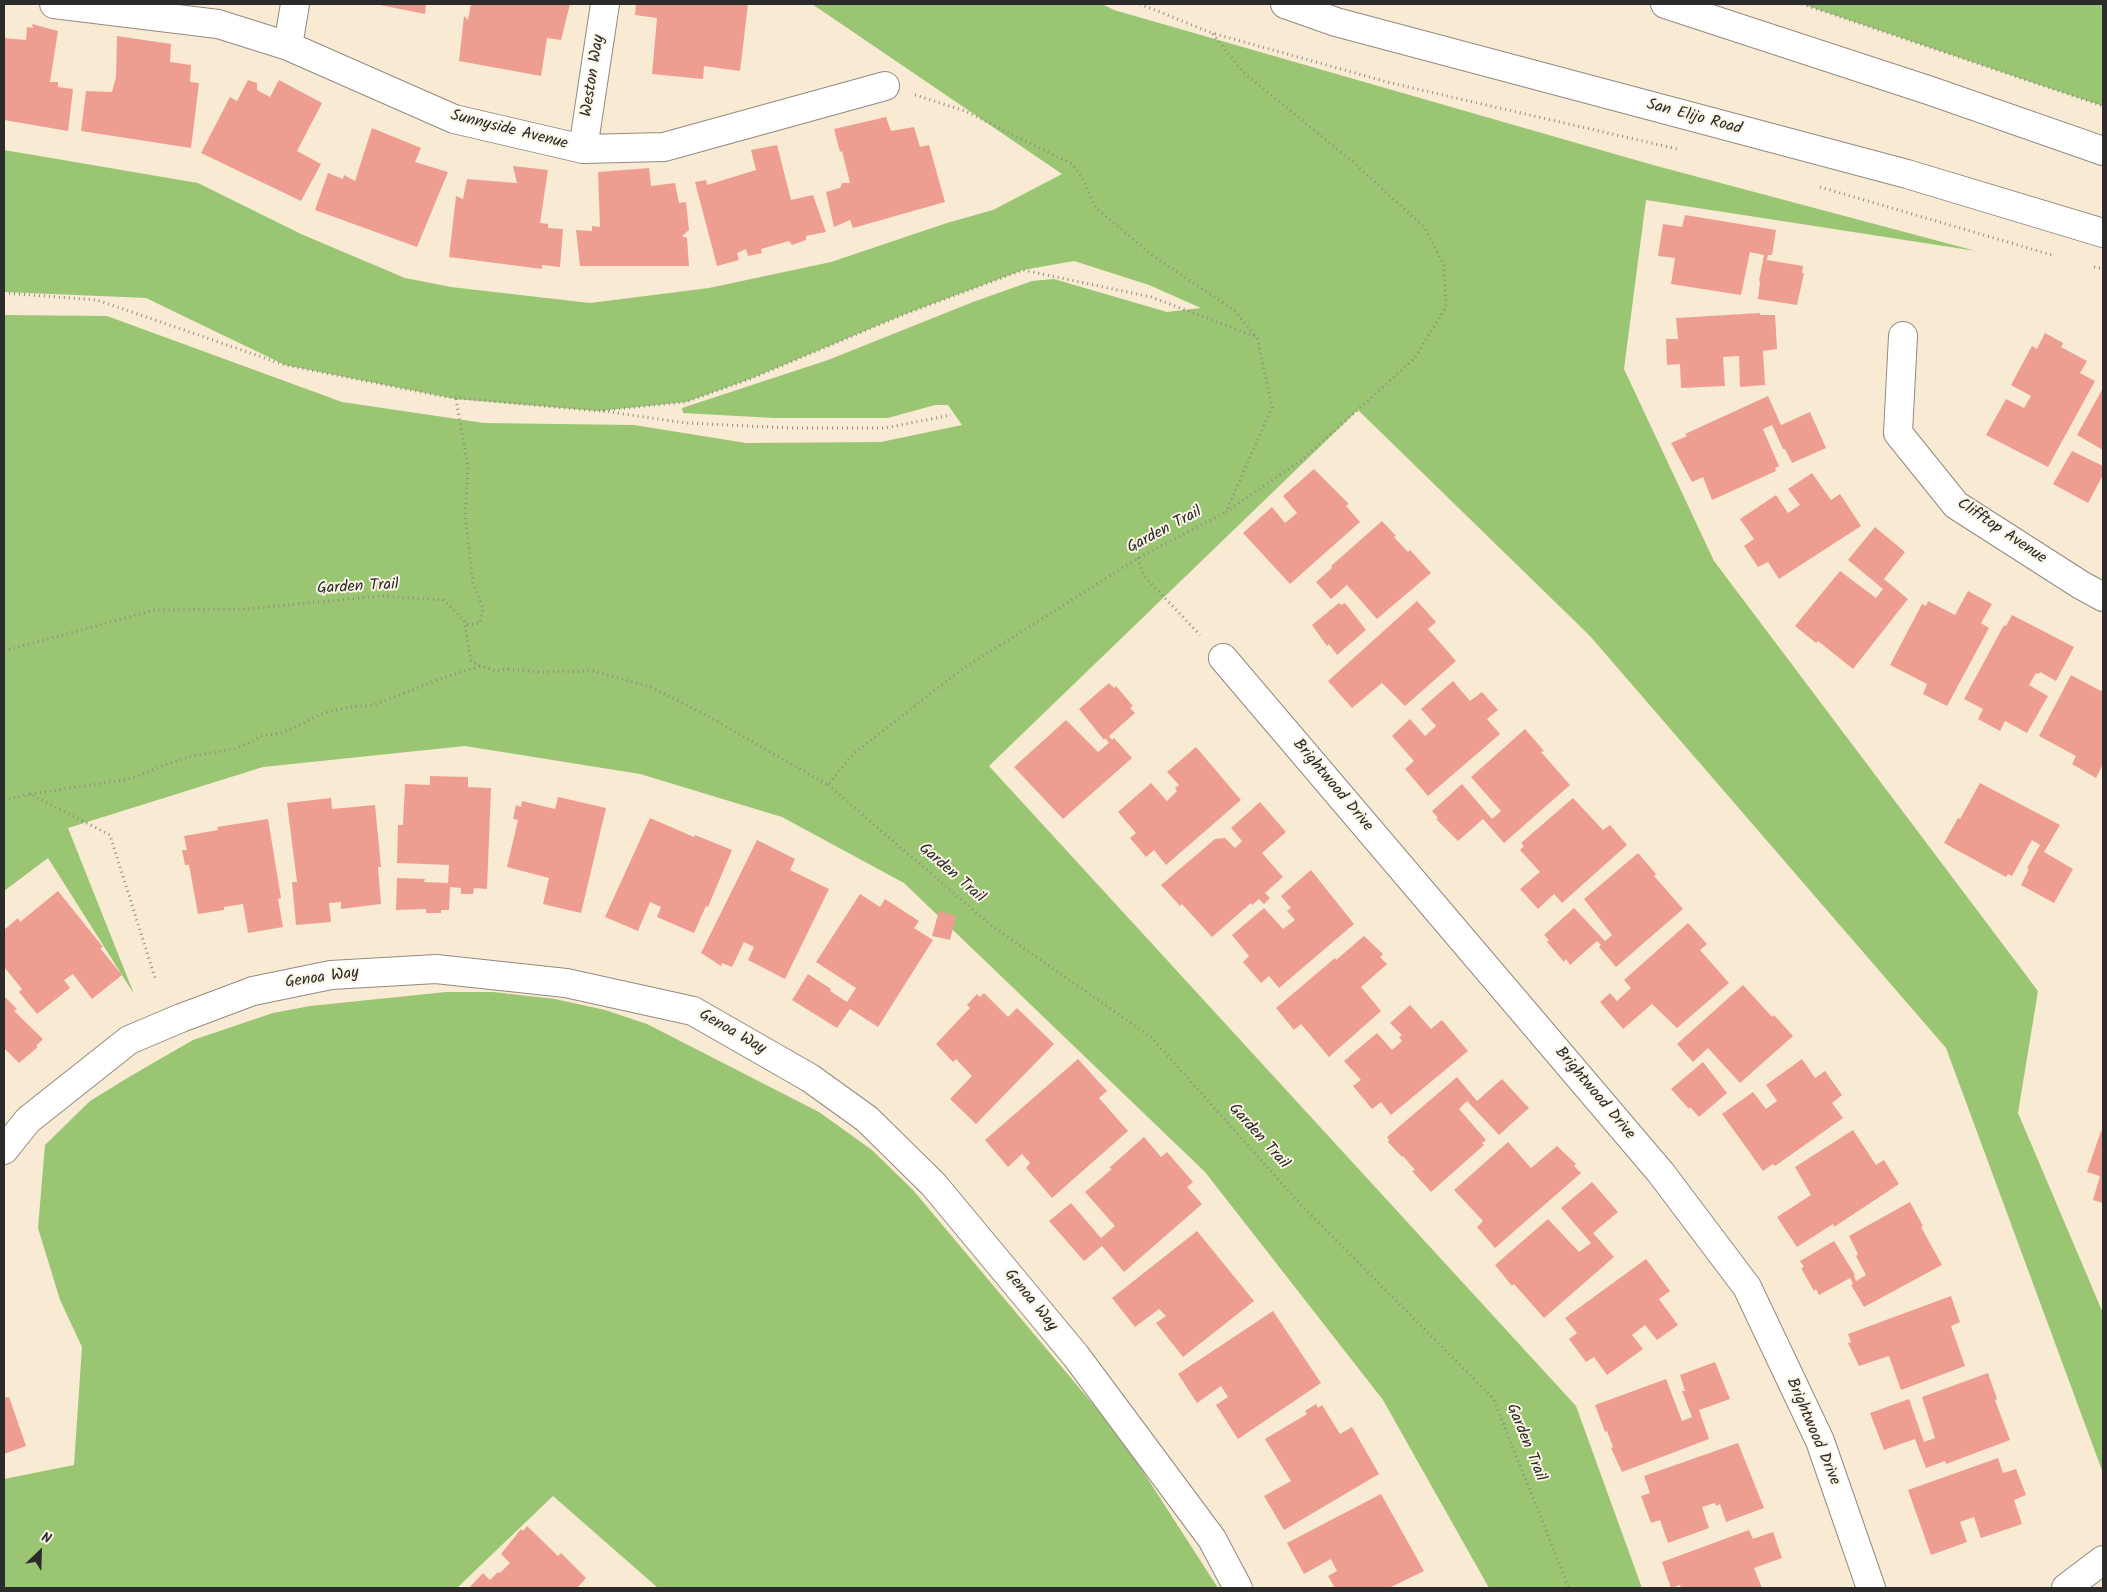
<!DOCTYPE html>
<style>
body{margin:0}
#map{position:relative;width:2107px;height:1592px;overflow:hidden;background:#f9ead4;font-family:Kalam,sans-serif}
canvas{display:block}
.frame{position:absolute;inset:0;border:5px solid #2b2b2b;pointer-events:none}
.north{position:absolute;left:15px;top:1527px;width:50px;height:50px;-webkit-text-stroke:4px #fcf5e5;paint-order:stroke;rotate:24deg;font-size:14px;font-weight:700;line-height:20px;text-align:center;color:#2b2b2b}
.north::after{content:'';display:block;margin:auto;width:18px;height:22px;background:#2b2b2b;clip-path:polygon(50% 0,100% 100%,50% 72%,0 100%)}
</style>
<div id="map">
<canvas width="2107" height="1592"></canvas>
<div class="frame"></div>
<div class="north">N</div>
</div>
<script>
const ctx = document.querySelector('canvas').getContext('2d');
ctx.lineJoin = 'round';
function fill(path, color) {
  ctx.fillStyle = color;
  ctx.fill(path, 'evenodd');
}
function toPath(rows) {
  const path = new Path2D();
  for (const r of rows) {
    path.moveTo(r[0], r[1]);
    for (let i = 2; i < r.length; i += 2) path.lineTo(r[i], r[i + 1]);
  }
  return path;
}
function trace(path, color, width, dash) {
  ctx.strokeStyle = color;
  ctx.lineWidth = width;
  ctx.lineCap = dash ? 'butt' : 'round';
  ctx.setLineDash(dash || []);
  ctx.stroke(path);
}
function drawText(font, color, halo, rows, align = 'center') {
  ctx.font = font + ' Kalam,sans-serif';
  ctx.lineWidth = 4;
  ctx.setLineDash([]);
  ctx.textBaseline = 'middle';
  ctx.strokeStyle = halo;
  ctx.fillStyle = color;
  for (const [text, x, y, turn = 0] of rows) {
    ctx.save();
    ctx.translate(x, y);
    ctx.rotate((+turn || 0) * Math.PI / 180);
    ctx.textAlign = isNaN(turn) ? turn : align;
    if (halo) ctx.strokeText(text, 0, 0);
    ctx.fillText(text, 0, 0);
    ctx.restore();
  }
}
fill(toPath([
 [812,4,1102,4,1114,10,1653,165,1976,251,1646,200,1624,369,1714,561,2038,991,2018,1113,2103,1313,2103,1473,1946,1048,1590,636,1358,410,989,766,1576,1406,1642,1588,1489,1588,1383,1400,1205,1172,904,883,782,817,640,774,465,746,263,767,68,828,134,994,48,858,4,891,4,315,107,316,342,402,484,423,634,425,746,443,881,442,962,425,948,405,935,405,888,418,774,418,683,413,682,408,828,360,973,302,1032,281,1054,279,1167,312,1201,308,1149,285,1074,261,1023,270,905,314,750,379,686,402,598,411,456,399,285,365,146,298,4,292,4,150,198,183,301,234,405,278,451,287,590,303,709,288,831,262,947,223,993,210,1062,174],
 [1802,4,2103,4,2103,106,2037,84],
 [446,992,493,992,555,999,605,1010,647,1024,819,1112,872,1150,913,1190,1102,1415,1133,1456,1218,1588,658,1588,553,1496,457,1588,4,1588,4,1479,74,1465,82,1347,60,1300,38,1228,45,1145,90,1101,129,1077,193,1040,273,1013,310,1006]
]), '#9ac673');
fill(toPath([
 [375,4,426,4,425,14],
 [471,4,570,4,561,40,547,38,541,76,459,61,464,16,468,20],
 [636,4,748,4,740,71,704,66,703,79,652,74,657,18,635,15],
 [32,24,58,31,50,82,58,82,58,87,73,89,68,131,4,120,4,38,26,40,27,27,33,28],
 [117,36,171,44,170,62,191,65,190,82,199,83,191,148,81,131,86,91,112,92,116,77],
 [248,80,257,83,257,90,270,97,279,80,322,103,297,151,321,164,301,201,201,153,230,97,237,101],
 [886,117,891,131,914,127,920,147,929,145,945,202,853,228,850,220,834,227,826,192,840,188,842,183,850,183,842,151,840,152,834,129],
 [372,128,421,148,415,162,448,172,417,247,315,210,328,173,343,179,344,175,355,181],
 [777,145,791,200,813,195,826,232,806,236,806,240,792,245,789,241,761,249,762,253,748,256,746,249,737,253,739,260,717,266,695,182,706,180,707,185,756,170,751,150],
 [513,166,548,170,540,223,548,224,548,228,563,229,560,267,542,265,542,269,449,257,456,196,463,199,467,179,517,183],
 [649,168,651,186,675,183,679,203,686,202,689,230,682,236,687,238,689,266,580,266,576,230,592,231,592,226,600,227,598,172],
 [1685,215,1776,230,1772,255,1768,255,1767,260,1803,266,1802,273,1804,273,1797,305,1758,299,1760,281,1759,281,1764,255,1750,252,1741,295,1671,284,1675,258,1658,256,1663,224,1682,227],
 [1760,313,1760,315,1775,315,1777,349,1763,351,1765,385,1740,387,1739,356,1723,357,1725,386,1681,388,1680,364,1667,365,1666,339,1678,339,1676,318],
 [2045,333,2063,343,2061,347,2087,361,2080,373,2095,381,2048,467,1986,435,2006,399,2024,408,2031,396,2011,385,2032,346,2037,349],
 [2103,388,2103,450,2077,435],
 [1768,396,1781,425,1810,412,1826,448,1792,463,1785,449,1783,449,1772,425,1763,429,1779,466,1775,468,1776,471,1712,500,1703,477,1692,482,1671,443,1687,436,1685,434],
 [2072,451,2103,466,2103,475,2088,503,2053,484],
 [1314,469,1349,504,1346,506,1360,522,1290,584,1243,533,1272,507,1285,523,1297,513,1283,496],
 [1812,473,1831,500,1840,494,1861,526,1779,579,1768,562,1758,567,1744,546,1754,539,1740,519,1776,495,1788,513,1800,505,1788,489],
 [1382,521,1396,536,1394,537,1408,552,1410,550,1431,573,1377,619,1347,585,1331,599,1316,582,1332,568,1331,566],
 [1875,527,1905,552,1884,579,1908,599,1853,669,1818,641,1816,643,1795,626,1840,571,1876,598,1883,589,1848,560],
 [1968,591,1992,604,1981,623,1989,628,1947,706,1923,694,1927,684,1890,665,1922,604,1926,606,1928,601,1955,615],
 [1417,601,1436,622,1428,629,1456,661,1405,706,1382,683,1352,708,1328,681],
 [1339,603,1341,605,1345,603,1366,630,1337,655,1329,644,1327,646,1312,625],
 [2012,615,2074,647,2056,681,2040,672,2039,674,2036,673,2029,685,2048,696,2027,733,2005,721,2000,731,1978,719,1983,709,1964,699,2004,625,2006,626],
 [2071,675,2101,691,2103,688,2103,764,2096,778,2072,764,2076,756,2039,736],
 [1453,681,1470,701,1482,692,1498,710,1487,719,1500,734,1428,796,1405,769,1414,761,1392,736,1410,719,1425,736,1436,726,1421,709],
 [1109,683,1114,688,1116,686,1133,706,1130,708,1135,713,1109,736,1112,740,1114,738,1132,758,1063,819,1014,767,1066,720,1098,752,1109,743,1105,738,1104,740,1079,709],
 [1525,729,1544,751,1541,752,1570,785,1504,843,1483,819,1458,841,1436,819,1438,818,1432,811,1462,784,1492,819,1501,811,1471,777],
 [1196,747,1241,800,1166,865,1154,850,1146,857,1130,838,1136,833,1118,812,1151,783,1167,801,1177,791,1175,788,1179,785,1167,772],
 [430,776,468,777,468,787,491,788,487,889,474,888,473,894,461,894,461,888,450,887,449,910,441,910,441,913,426,913,426,909,396,910,397,878,425,879,424,882,448,883,449,865,397,863,398,825,403,825,405,784,430,785],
 [1980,783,2060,825,2044,852,2073,869,2054,903,2021,885,2029,869,2027,868,2040,845,2032,840,2012,876,2008,874,2006,877,1944,843,1958,818,1960,819],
 [558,797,606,808,581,913,543,904,549,878,507,867,518,820,513,819,516,805,521,807,522,801,555,809],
 [331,798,332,809,375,805,381,867,378,867,381,904,341,909,341,902,329,903,331,922,296,925,292,882,297,882,287,803],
 [1573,798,1603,830,1610,825,1627,845,1562,903,1554,894,1538,909,1520,889,1540,872,1520,850,1524,846,1521,843],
 [1260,802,1286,832,1262,853,1283,877,1265,893,1270,898,1264,904,1259,899,1252,905,1251,903,1212,937,1182,904,1180,906,1161,885,1215,839,1225,838,1235,848,1242,841,1231,828],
 [650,818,694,837,695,835,732,850,708,907,706,906,694,933,657,917,661,907,650,902,638,931,605,917],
 [268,819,281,898,278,899,283,927,248,933,243,904,224,907,224,910,198,914,189,865,185,865,182,850,187,850,184,836,218,830,217,827],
 [757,840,795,859,790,870,829,889,785,979,748,960,754,947,744,942,732,967,722,963,721,966,701,953],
 [1638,853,1656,874,1654,876,1683,909,1616,967,1599,947,1601,945,1597,941,1570,965,1566,959,1564,962,1547,942,1549,940,1544,935,1574,908,1605,941,1612,935,1584,899],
 [1311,870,1354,924,1279,988,1269,976,1261,983,1243,962,1249,956,1232,935,1264,908,1283,929,1295,920,1287,911,1291,908,1281,896],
 [58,891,103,947,100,948,122,975,92,999,73,974,64,980,70,988,37,1014,19,992,22,989,4,967,4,930,18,918,20,922],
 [860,894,880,907,885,899,919,921,914,928,933,940,878,1027,850,1009,837,1028,792,1000,808,974,831,989,830,991,847,1002,856,988,816,962],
 [939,911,956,916,950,940,932,936],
 [1688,923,1707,944,1700,950,1729,983,1677,1028,1652,1004,1623,1029,1600,1002,1610,993,1617,1001,1631,988,1624,980],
 [1364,936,1383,954,1380,957,1387,964,1361,987,1381,1011,1329,1057,1301,1024,1294,1030,1276,1008,1335,958,1336,960],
 [1743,985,1772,1017,1774,1015,1793,1036,1740,1083,1708,1048,1693,1062,1677,1044],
 [984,993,1008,1017,1017,1008,1054,1044,976,1124,950,1099,972,1076,956,1059,953,1062,936,1044,970,1008,967,1005,977,994,980,997],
 [4,996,17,1009,14,1011,43,1039,36,1046,38,1047,19,1063,4,1048],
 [1410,1005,1431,1029,1442,1020,1468,1051,1391,1115,1381,1102,1372,1109,1353,1086,1361,1080,1344,1061,1377,1033,1392,1050,1402,1041,1399,1037,1402,1035,1390,1023],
 [1078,1059,1107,1091,1099,1098,1128,1131,1052,1198,1026,1168,1030,1163,1022,1154,1008,1167,985,1140],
 [1802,1059,1815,1078,1825,1071,1842,1095,1832,1103,1843,1118,1775,1166,1773,1164,1763,1171,1722,1114,1753,1092,1766,1109,1777,1101,1766,1085],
 [1703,1062,1727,1093,1699,1117,1690,1107,1689,1109,1671,1089],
 [1457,1077,1477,1101,1502,1079,1529,1108,1499,1135,1467,1101,1459,1109,1486,1140,1482,1143,1484,1145,1431,1192,1412,1171,1415,1170,1403,1156,1402,1157,1388,1142,1389,1140,1387,1137],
 [1853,1130,1876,1165,1884,1160,1899,1184,1834,1227,1833,1224,1797,1247,1777,1217,1811,1195,1795,1167],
 [2101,1131,2103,1132,2103,1203,2093,1200,2100,1176,2087,1172],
 [1144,1137,1161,1157,1167,1152,1193,1182,1187,1187,1202,1204,1124,1272,1102,1246,1084,1261,1049,1221,1071,1203,1101,1238,1115,1226,1085,1192,1112,1169,1109,1168],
 [1508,1142,1531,1168,1557,1146,1576,1164,1574,1166,1581,1173,1495,1248,1477,1227,1483,1221,1454,1190],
 [1592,1182,1618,1212,1593,1233,1614,1257,1544,1318,1514,1284,1512,1286,1495,1265,1548,1219,1579,1252,1591,1243,1561,1208],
 [1910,1202,1923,1226,1921,1227,1942,1265,1864,1307,1851,1285,1853,1284,1850,1278,1819,1295,1816,1289,1814,1291,1801,1268,1804,1267,1800,1261,1834,1241,1855,1275,1854,1276,1856,1281,1866,1275,1856,1256,1858,1254,1849,1236],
 [1197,1231,1254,1301,1183,1357,1156,1323,1166,1316,1159,1309,1135,1327,1112,1298],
 [1646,1259,1670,1291,1659,1299,1678,1325,1657,1340,1645,1325,1632,1335,1643,1349,1607,1375,1594,1357,1586,1362,1569,1339,1577,1333,1565,1318],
 [1951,1296,1960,1322,1951,1326,1965,1366,1901,1390,1889,1356,1859,1366,1848,1343,1851,1342,1848,1334],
 [1273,1311,1321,1383,1238,1439,1216,1405,1228,1397,1221,1386,1197,1403,1178,1374],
 [1715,1362,1730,1399,1699,1410,1709,1439,1622,1472,1611,1448,1613,1447,1607,1431,1605,1432,1595,1405,1666,1379,1682,1421,1692,1417,1682,1391,1685,1391,1680,1375],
 [1988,1373,1997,1399,1995,1400,2010,1440,1946,1464,1945,1461,1926,1468,1915,1439,1884,1450,1870,1413,1909,1399,1924,1442,1935,1438,1922,1397],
 [9,1397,26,1446,4,1454,4,1398],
 [1316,1404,1318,1408,1322,1405,1340,1434,1352,1427,1379,1474,1284,1530,1264,1496,1291,1481,1265,1439,1307,1414,1305,1411],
 [1738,1443,1764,1508,1726,1522,1720,1504,1716,1506,1715,1503,1702,1507,1709,1528,1668,1543,1660,1520,1651,1523,1641,1496,1650,1493,1644,1476],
 [1998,1458,2003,1473,2016,1469,2026,1495,2014,1500,2022,1524,1981,1538,1974,1517,1960,1522,1967,1542,1931,1555,1908,1490],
 [1381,1494,1424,1571,1389,1588,1335,1588,1328,1576,1337,1571,1331,1559,1304,1574,1287,1543],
 [527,1526,558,1556,561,1553,586,1578,577,1588,469,1588,483,1573,490,1580,498,1572,500,1573,510,1563,501,1554,521,1529,523,1531],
 [1749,1530,1753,1539,1773,1532,1782,1558,1754,1568,1762,1588,1681,1588,1680,1585,1671,1588,1662,1562]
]), '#ee9e91');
const minor = toPath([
 [54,4,218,24,288,46,454,119,583,149,664,147,885,86],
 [288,46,295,4],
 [583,149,605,4],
 [1903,336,1898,433,1956,505,2081,585,2103,597],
 [1223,658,1661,1173,1747,1287,1820,1441,1871,1588],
 [4,1150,28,1120,129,1040,181,1018,253,991,331,975,436,969,566,983,693,1011,810,1078,867,1119,934,1185,1076,1356,1212,1539,1238,1588],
 [2066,1588,2103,1560]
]);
const primary = toPath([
 [1285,4,1336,22,1907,174,2103,233],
 [1665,4,1931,91,2103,151]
]);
trace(minor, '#928a80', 30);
trace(primary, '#928a80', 30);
trace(toPath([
 [1140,4,1212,33],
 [1802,4,2103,106],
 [915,95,965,111,1072,164,1081,176,1096,208,1152,255,1235,311,1256,337],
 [1820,187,2052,255],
 [2094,267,2103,269],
 [4,293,97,300,285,365,446,397,598,411,686,402,750,379,905,314,1023,270,1151,297,1257,337,1272,407,1226,512,1303,459,1414,359,1446,307,1444,265,1425,228,1353,162,1242,71,1212,33,1391,83,1677,149],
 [456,399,468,468,465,514,473,583,483,608,480,623,465,625],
 [603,411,686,423,791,428,885,428,951,415],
 [1138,558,1144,576,1200,635],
 [4,651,154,610,247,609,379,596,443,600,464,620,471,661,477,664,495,671,509,669,538,672,593,671,651,687,704,714,828,785,853,754,961,670,1138,558,1226,512],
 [828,785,992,926,1151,1037,1303,1207,1493,1398,1569,1588],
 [30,794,124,780,141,775,167,764,193,756,234,749,253,741,261,736,282,733,324,713,349,707,374,705,440,679,480,666],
 [4,800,30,794,110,835,155,978]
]), '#928a80', 3, [1, 4]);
trace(minor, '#fff', 28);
trace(primary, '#fff', 28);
drawText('16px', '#2b2b2b', '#fcf5e5', [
 ["Weston Way",594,76,-81],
 ["San Elijo Road",1694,118,15],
 ["Sunnyside Avenue",509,131,14],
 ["Garden Trail",1165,531,-28],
 ["Clifftop Avenue",2001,532,34],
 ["Garden Trail",358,588,-3],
 ["Brightwood Drive",1332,786,50],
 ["Garden Trail",951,874,41],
 ["Genoa Way",322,979,-8],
 ["Genoa Way",732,1033,30],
 ["Brightwood Drive",1594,1094,50],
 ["Garden Trail",1258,1137,48],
 ["Genoa Way",1030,1301,51],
 ["Brightwood Drive",1812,1432,67],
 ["Garden Trail",1525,1443,68]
]);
</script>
